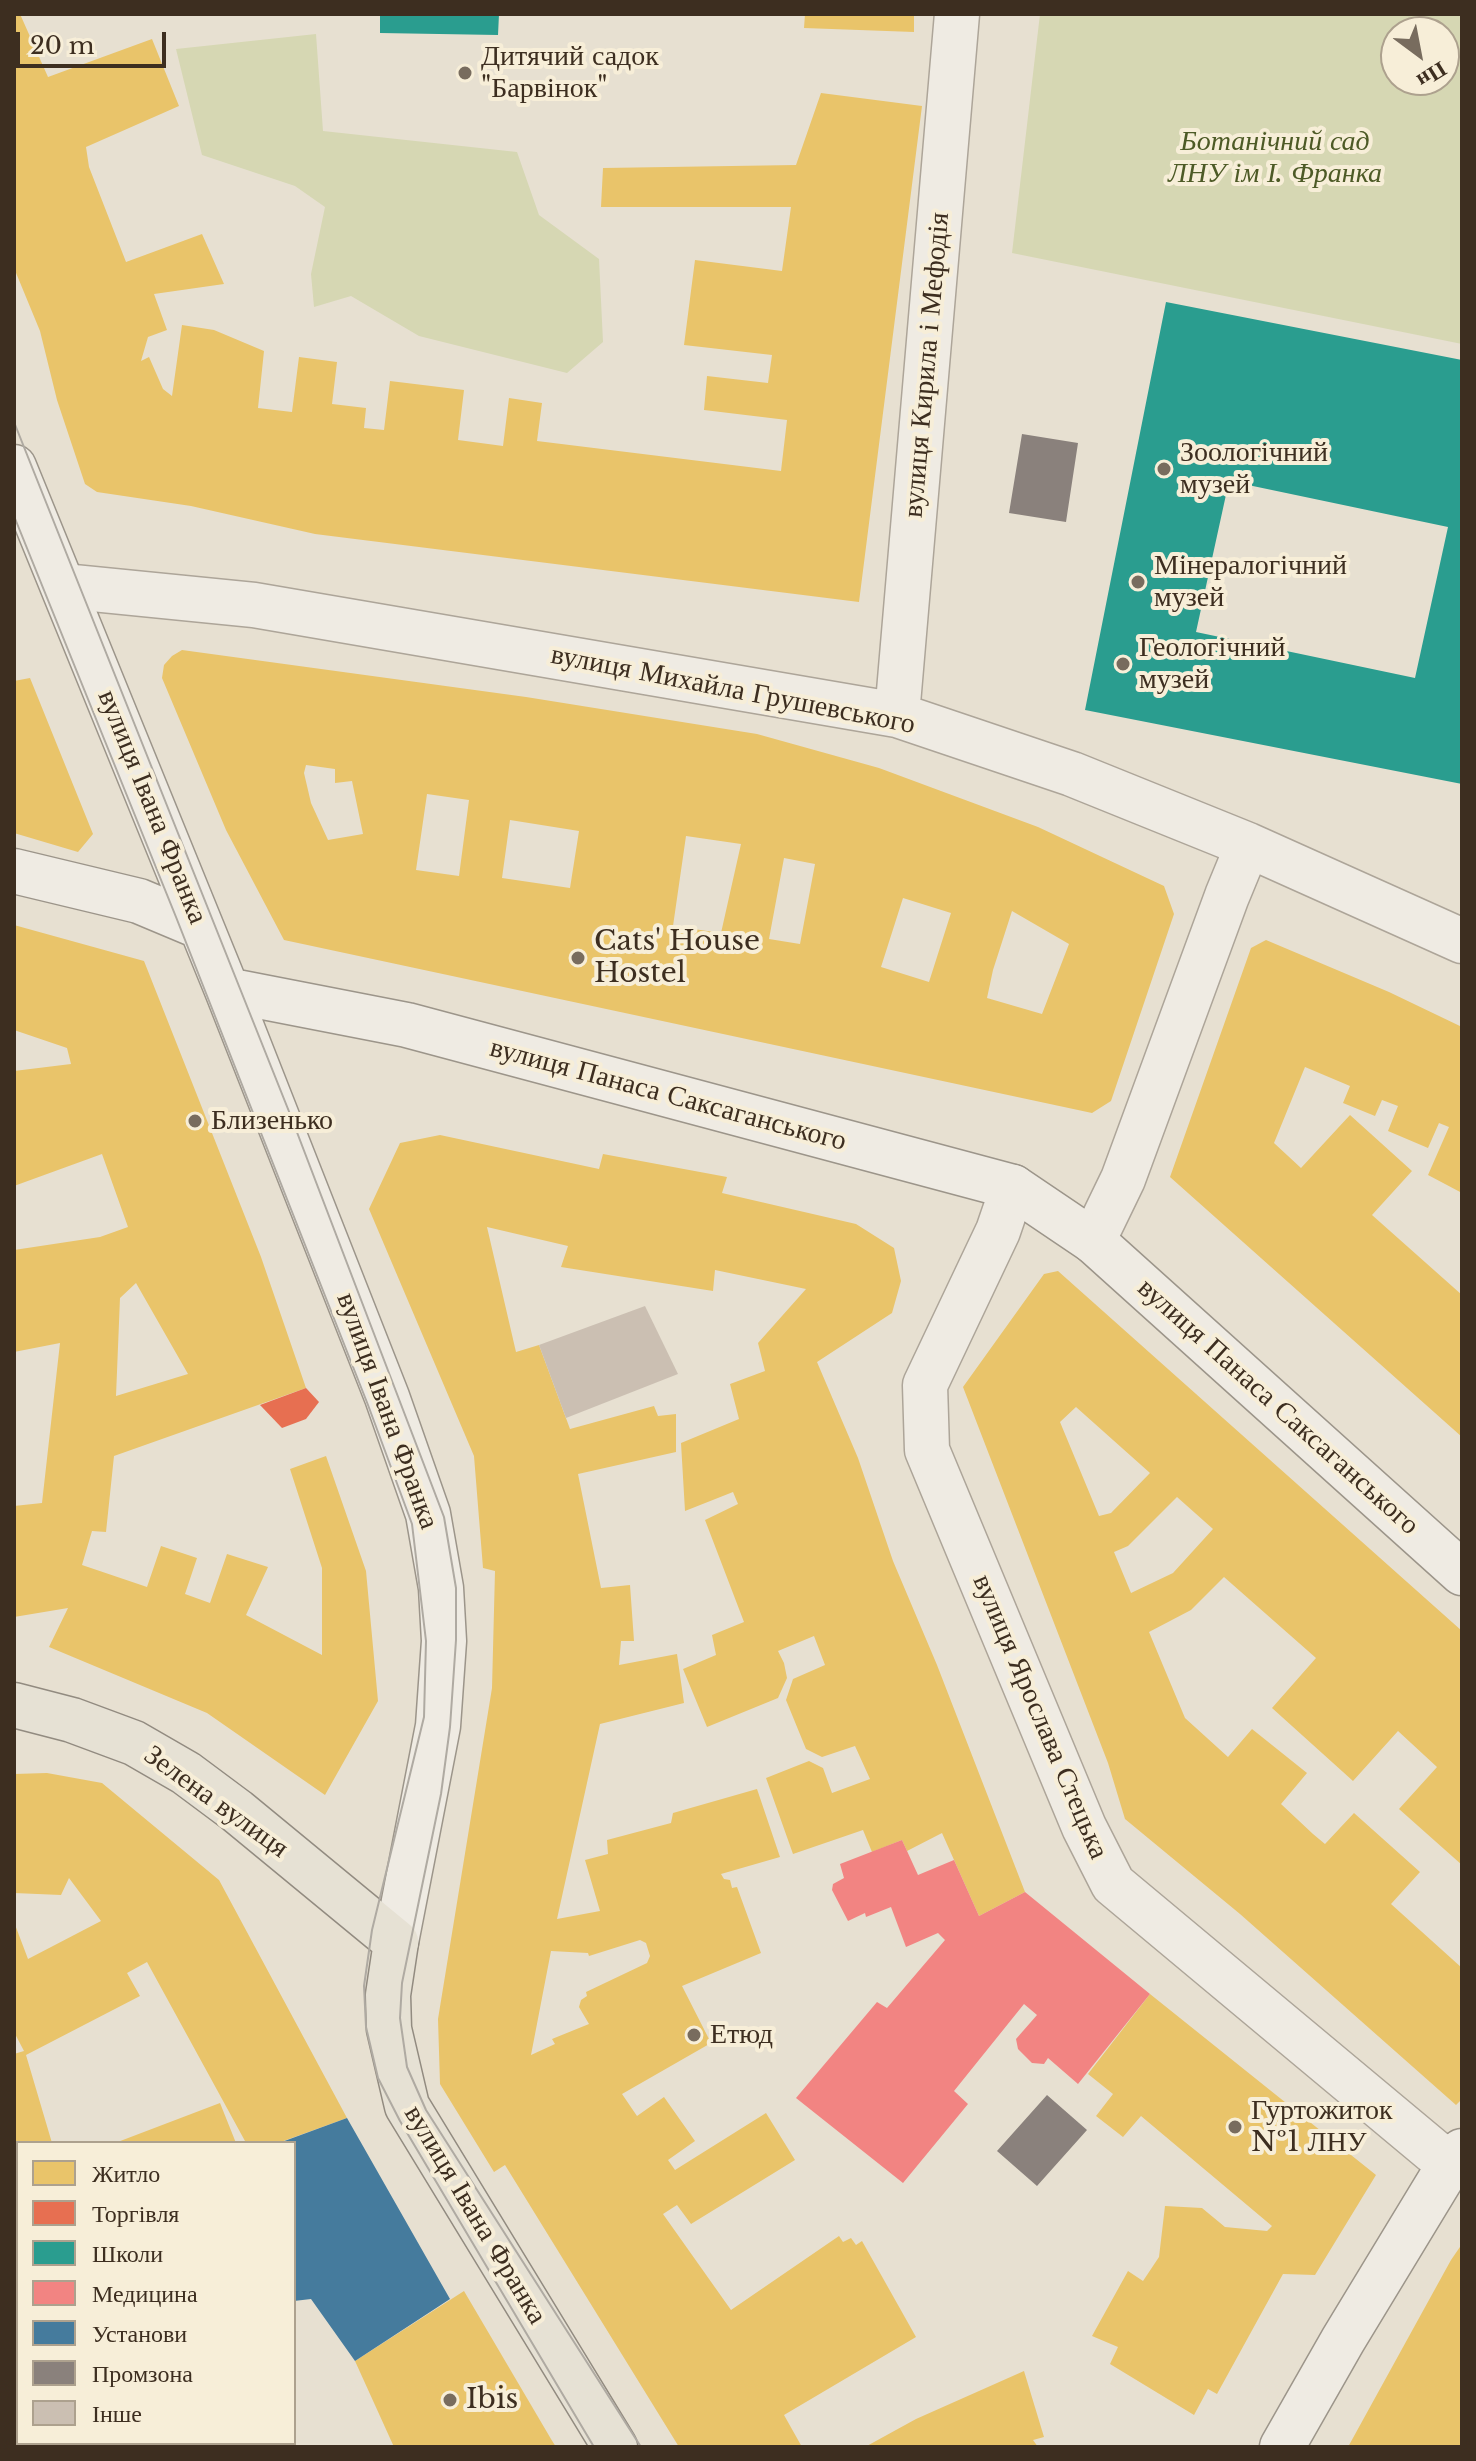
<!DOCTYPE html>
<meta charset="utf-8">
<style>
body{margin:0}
#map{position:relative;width:1476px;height:2461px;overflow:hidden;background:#e7e0d1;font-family:"Libre Baskerville",serif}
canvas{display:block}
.frame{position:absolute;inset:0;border:16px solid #3d2e20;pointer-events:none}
.legend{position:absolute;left:16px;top:2141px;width:280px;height:304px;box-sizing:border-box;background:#f7eed8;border:2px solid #ada18e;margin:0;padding:10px 14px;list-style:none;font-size:24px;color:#3d2e20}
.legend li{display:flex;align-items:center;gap:16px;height:40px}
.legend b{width:40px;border:2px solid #ada18e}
.north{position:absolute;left:1380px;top:16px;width:80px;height:80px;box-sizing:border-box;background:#f7eed8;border:2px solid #ada18e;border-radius:50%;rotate:148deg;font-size:22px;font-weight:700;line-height:32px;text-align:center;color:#3d2e20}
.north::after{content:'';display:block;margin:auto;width:28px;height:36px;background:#786c5e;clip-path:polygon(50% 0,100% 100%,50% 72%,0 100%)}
.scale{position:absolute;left:16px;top:32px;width:150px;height:36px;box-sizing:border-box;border:4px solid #3d2e20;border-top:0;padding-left:10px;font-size:24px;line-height:28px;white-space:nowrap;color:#3d2e20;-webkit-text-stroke:6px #f7eed8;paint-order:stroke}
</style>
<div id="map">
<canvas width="1476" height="2461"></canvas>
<div class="frame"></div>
<ul class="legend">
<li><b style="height:22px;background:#e9c46a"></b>Житло</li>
<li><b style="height:22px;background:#e76f51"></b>Торгівля</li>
<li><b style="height:22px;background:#2a9d8f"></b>Школи</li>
<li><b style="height:22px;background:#f28482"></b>Медицина</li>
<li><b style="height:22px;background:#457b9d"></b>Установи</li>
<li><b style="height:22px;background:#8a817c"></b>Промзона</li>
<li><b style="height:22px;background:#cbbfb2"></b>Інше</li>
</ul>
<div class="north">Пн</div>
<div class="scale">20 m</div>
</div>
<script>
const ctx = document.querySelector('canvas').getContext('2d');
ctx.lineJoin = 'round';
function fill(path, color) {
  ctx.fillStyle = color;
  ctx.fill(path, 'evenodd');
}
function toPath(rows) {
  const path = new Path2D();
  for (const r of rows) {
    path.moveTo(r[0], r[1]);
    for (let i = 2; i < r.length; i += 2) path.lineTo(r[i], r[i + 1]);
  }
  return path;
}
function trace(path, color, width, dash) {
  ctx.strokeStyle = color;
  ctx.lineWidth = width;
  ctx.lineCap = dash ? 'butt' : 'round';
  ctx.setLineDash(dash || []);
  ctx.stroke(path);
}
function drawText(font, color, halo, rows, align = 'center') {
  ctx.font = font + ' "Libre Baskerville",serif';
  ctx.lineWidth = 8;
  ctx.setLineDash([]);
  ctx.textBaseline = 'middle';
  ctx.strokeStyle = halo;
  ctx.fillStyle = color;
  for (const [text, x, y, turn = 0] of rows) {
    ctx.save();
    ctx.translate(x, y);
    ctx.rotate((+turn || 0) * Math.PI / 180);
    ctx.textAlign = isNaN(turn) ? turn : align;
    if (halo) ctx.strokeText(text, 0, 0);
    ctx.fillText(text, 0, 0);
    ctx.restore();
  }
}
fill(toPath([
 [1040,14,1462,14,1462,344,1012,253],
 [1396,32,1444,32,1444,80,1396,80],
 [316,34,323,131,517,152,539,215,599,259,603,342,567,373,419,336,351,296,314,307,311,274,325,207,295,186,202,155,176,49]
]), '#d6d7b3');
fill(toPath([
 [14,14,20,14,48,77,152,39,179,106,86,147,89,167,126,262,202,234,224,284,154,294,167,330,148,337,141,361,149,357,163,389,172,396,182,325,214,330,264,351,258,408,292,412,299,357,337,362,332,404,366,408,364,428,384,430,390,381,464,390,458,440,503,446,509,398,542,403,537,441,781,471,787,420,704,410,707,376,768,383,772,355,684,345,695,260,782,271,791,207,601,207,603,168,796,165,821,93,922,106,859,602,315,534,191,506,97,492,85,484,57,400,40,331,14,268],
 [805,14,914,14,914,32,804,28],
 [182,650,526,697,757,734,879,768,1038,827,1164,886,1174,914,1111,1101,1092,1113,284,940,226,830,162,678,164,665,172,656],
 [306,765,335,769,335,783,352,781,363,834,328,840,311,803,304,773],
 [427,794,469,800,459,876,416,870],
 [510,820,579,831,570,888,502,878],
 [686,836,741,844,721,933,673,926],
 [784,858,815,864,800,944,769,939],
 [903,898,951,913,929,982,881,967],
 [1012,911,1069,944,1042,1014,987,998,993,970],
 [30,678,93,834,78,852,14,833,14,681],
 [14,925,144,961,261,1257,306,1388,114,1456,106,1532,92,1531,82,1565,147,1587,161,1546,197,1558,185,1594,210,1603,227,1554,268,1567,246,1615,322,1655,322,1568,290,1469,326,1456,366,1571,378,1701,325,1795,207,1713,49,1647,68,1608,14,1617,14,1506,42,1503,60,1343,14,1352,14,1250,100,1237,128,1227,102,1154,14,1186,14,1071,71,1064,67,1048,14,1030],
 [136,1283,188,1374,116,1396,120,1298],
 [1266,940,1389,992,1462,1027,1462,1193,1428,1175,1449,1127,1439,1123,1428,1148,1388,1131,1398,1106,1382,1100,1375,1116,1343,1103,1350,1086,1305,1067,1274,1143,1301,1168,1350,1115,1412,1171,1372,1215,1462,1295,1462,1437,1170,1177,1251,948],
 [440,1135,599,1169,603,1154,727,1177,722,1193,856,1224,894,1248,901,1281,892,1313,817,1362,858,1458,893,1561,937,1665,1025,1892,979,1916,942,1833,907,1851,902,1840,872,1852,863,1830,793,1854,766,1778,809,1761,823,1768,832,1793,870,1779,855,1746,822,1757,806,1749,786,1700,793,1679,825,1665,814,1636,778,1651,784,1663,787,1678,778,1698,707,1727,683,1669,716,1655,712,1635,744,1622,705,1520,738,1504,733,1492,685,1511,681,1443,739,1419,730,1384,765,1371,758,1343,806,1289,715,1270,713,1291,561,1267,568,1246,487,1227,516,1352,539,1345,570,1429,654,1406,658,1416,676,1414,676,1452,578,1474,601,1588,630,1585,634,1641,621,1641,619,1665,677,1654,684,1703,600,1724,557,1919,600,1911,585,1860,608,1854,607,1840,671,1823,673,1813,757,1789,780,1857,721,1874,724,1879,730,1880,732,1888,737,1887,761,1953,682,1986,711,2043,622,2094,637,2116,664,2097,695,2141,668,2160,675,2170,766,2113,795,2160,691,2224,677,2205,663,2214,731,2310,839,2236,843,2242,851,2238,856,2245,862,2241,916,2337,784,2415,802,2447,679,2447,505,2165,494,2172,440,2084,438,2019,492,1688,495,1571,483,1568,474,1456,369,1209,400,1143],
 [640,1940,646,1943,650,1956,647,1963,586,1992,587,1996,581,2000,579,2007,589,2024,552,2039,555,2044,531,2055,551,1951,588,1953,589,1956],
 [1058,1271,1462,1631,1462,1865,1399,1809,1437,1767,1398,1731,1353,1781,1272,1708,1316,1658,1224,1577,1191,1610,1149,1632,1185,1718,1228,1757,1252,1729,1307,1773,1281,1804,1313,1834,1325,1844,1354,1813,1420,1872,1391,1904,1462,1968,1462,2099,1456,2105,1240,1914,1125,1819,1108,1763,963,1387,1044,1274],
 [1076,1407,1150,1473,1111,1513,1099,1516,1060,1422],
 [1177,1497,1213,1529,1173,1573,1131,1593,1114,1552,1128,1546],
 [47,1773,102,1783,219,1880,347,2118,278,2143,241,2143,245,2141,147,1962,127,1973,140,1996,26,2055,52,2143,18,2143,18,2163,14,2164,14,2054,24,2051,14,2032,14,1922,28,1959,101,1921,69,1878,61,1895,14,1893,14,1774],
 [1150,1994,1376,2175,1315,2275,1283,2274,1217,2394,1208,2389,1194,2415,1110,2364,1118,2347,1092,2336,1128,2271,1143,2281,1159,2257,1165,2206,1202,2208,1225,2227,1267,2231,1272,2226,1141,2116,1123,2137,1096,2116,1113,2094,1088,2074],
 [220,2103,236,2143,115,2143],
 [18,2222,18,2340,17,2340,14,2330,14,2223],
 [1462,2244,1462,2447,1348,2447,1451,2260],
 [464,2291,551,2439,556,2447,394,2447,355,2361],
 [1024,2371,1044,2437,1033,2440,1038,2447,865,2447,916,2419]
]), '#e9c46a');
fill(toPath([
 [306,1388,319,1402,306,1419,282,1428,260,1405]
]), '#e76f51');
fill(toPath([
 [380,14,499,14,498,35,380,33],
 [1166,302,1462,360,1462,784,1085,710],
 [1229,481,1448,527,1415,678,1196,632]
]), '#2a9d8f');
fill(toPath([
 [902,1840,918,1875,954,1860,979,1916,1025,1892,1150,1994,1078,2084,1048,2058,1044,2064,1032,2063,1018,2049,1016,2039,1037,2015,1024,2004,954,2091,968,2104,903,2183,796,2098,877,2002,887,2008,945,1940,938,1933,906,1947,891,1907,866,1917,865,1913,848,1921,832,1890,833,1884,844,1878,840,1864]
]), '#f28482');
fill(toPath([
 [347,2118,450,2299,355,2361,311,2299,294,2301,294,2143,279,2143]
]), '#457b9d');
fill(toPath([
 [1022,434,1078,443,1066,522,1009,513],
 [1047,2095,1087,2130,1037,2186,997,2151]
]), '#8a817c');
fill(toPath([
 [645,1306,678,1374,566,1418,539,1345]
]), '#cbbfb2');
const street = toPath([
 [63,586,254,605,897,715,1072,774,1248,845,1462,941],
 [897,715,957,14],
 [1013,1187,998,1231,925,1385,927,1450,1084,1827,1113,1884,1433,2151,1451,2162],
 [1093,1241,1123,1179,1227,896,1248,845]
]);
const secondary = toPath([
 [14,467,227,990,387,1397,428,1514,441,1588,444,1641,438,1726,396,1942],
 [14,871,139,901,201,927],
 [227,990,407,1025,1013,1187,1093,1241,1462,1573],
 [1282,2447,1343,2340,1451,2162,1462,2151]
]);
const primary = toPath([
 [14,1705,72,1720,134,1743,186,1773,237,1811,396,1942,388,1995,389,2029,407,2106,615,2447]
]);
trace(street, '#ada599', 47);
trace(secondary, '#9c958a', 47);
trace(primary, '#928b80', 47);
trace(street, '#efebe3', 44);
trace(secondary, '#efebe3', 44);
trace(primary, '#e6e1d4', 44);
trace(toPath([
 [14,422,290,1114,444,1517,456,1588,456,1640,450,1727,441,1794,402,1983,400,2018,407,2067,426,2110,641,2447],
 [14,516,176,917,368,1405,412,1524,426,1641,424,1717,372,1930,364,1986,366,2027,378,2078,400,2121,594,2447]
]), '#afaaa2', 2);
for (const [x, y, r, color] of [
 [465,73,8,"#786c5e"],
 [1164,469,8,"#786c5e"],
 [1138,582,8,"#786c5e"],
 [1123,664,8,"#786c5e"],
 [578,958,8,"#786c5e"],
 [195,1121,8,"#786c5e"],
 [694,2035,8,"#786c5e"],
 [1235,2127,8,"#786c5e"],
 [450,2400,8,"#786c5e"]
]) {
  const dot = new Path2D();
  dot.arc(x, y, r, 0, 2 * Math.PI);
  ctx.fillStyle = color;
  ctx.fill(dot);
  trace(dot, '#f7eed8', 3);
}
drawText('28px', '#3d2e20', '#f7eed8', [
 ["Дитячий садок",481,57],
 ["\"Барвінок\"",481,89],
 ["Зоологічний",1180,453],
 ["музей",1180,485],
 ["Мінералогічний",1154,566],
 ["музей",1154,598],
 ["Геологічний",1139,648],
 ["музей",1139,680],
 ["Cats' House",594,942],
 ["Hostel",594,974],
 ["Близенько",211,1121],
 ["Етюд",710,2035],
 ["Гуртожиток",1251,2111],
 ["№1 ЛНУ",1251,2143],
 ["Ibis",466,2400]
], 'left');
drawText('italic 28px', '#4d5a26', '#f7eed8', [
 ["Ботанічний сад",1275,142],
 ["ЛНУ ім І. Франка",1275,174]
]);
drawText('28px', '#3d2e20', '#f7eed8', [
 ["вулиця Кирила і Мефодія",927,365,-85],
 ["вулиця Михайла Грушевського",733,690,11],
 ["вулиця Івана Франка",152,807,68],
 ["вулиця Панаса Саксаганського",668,1095,15],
 ["вулиця Панаса Саксаганського",1278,1407,42],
 ["вулиця Івана Франка",387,1411,70],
 ["вулиця Ярослава Стецька",1040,1717,67],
 ["Зелена вулиця",216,1802,36],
 ["вулиця Івана Франка",475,2215,59]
]);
</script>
